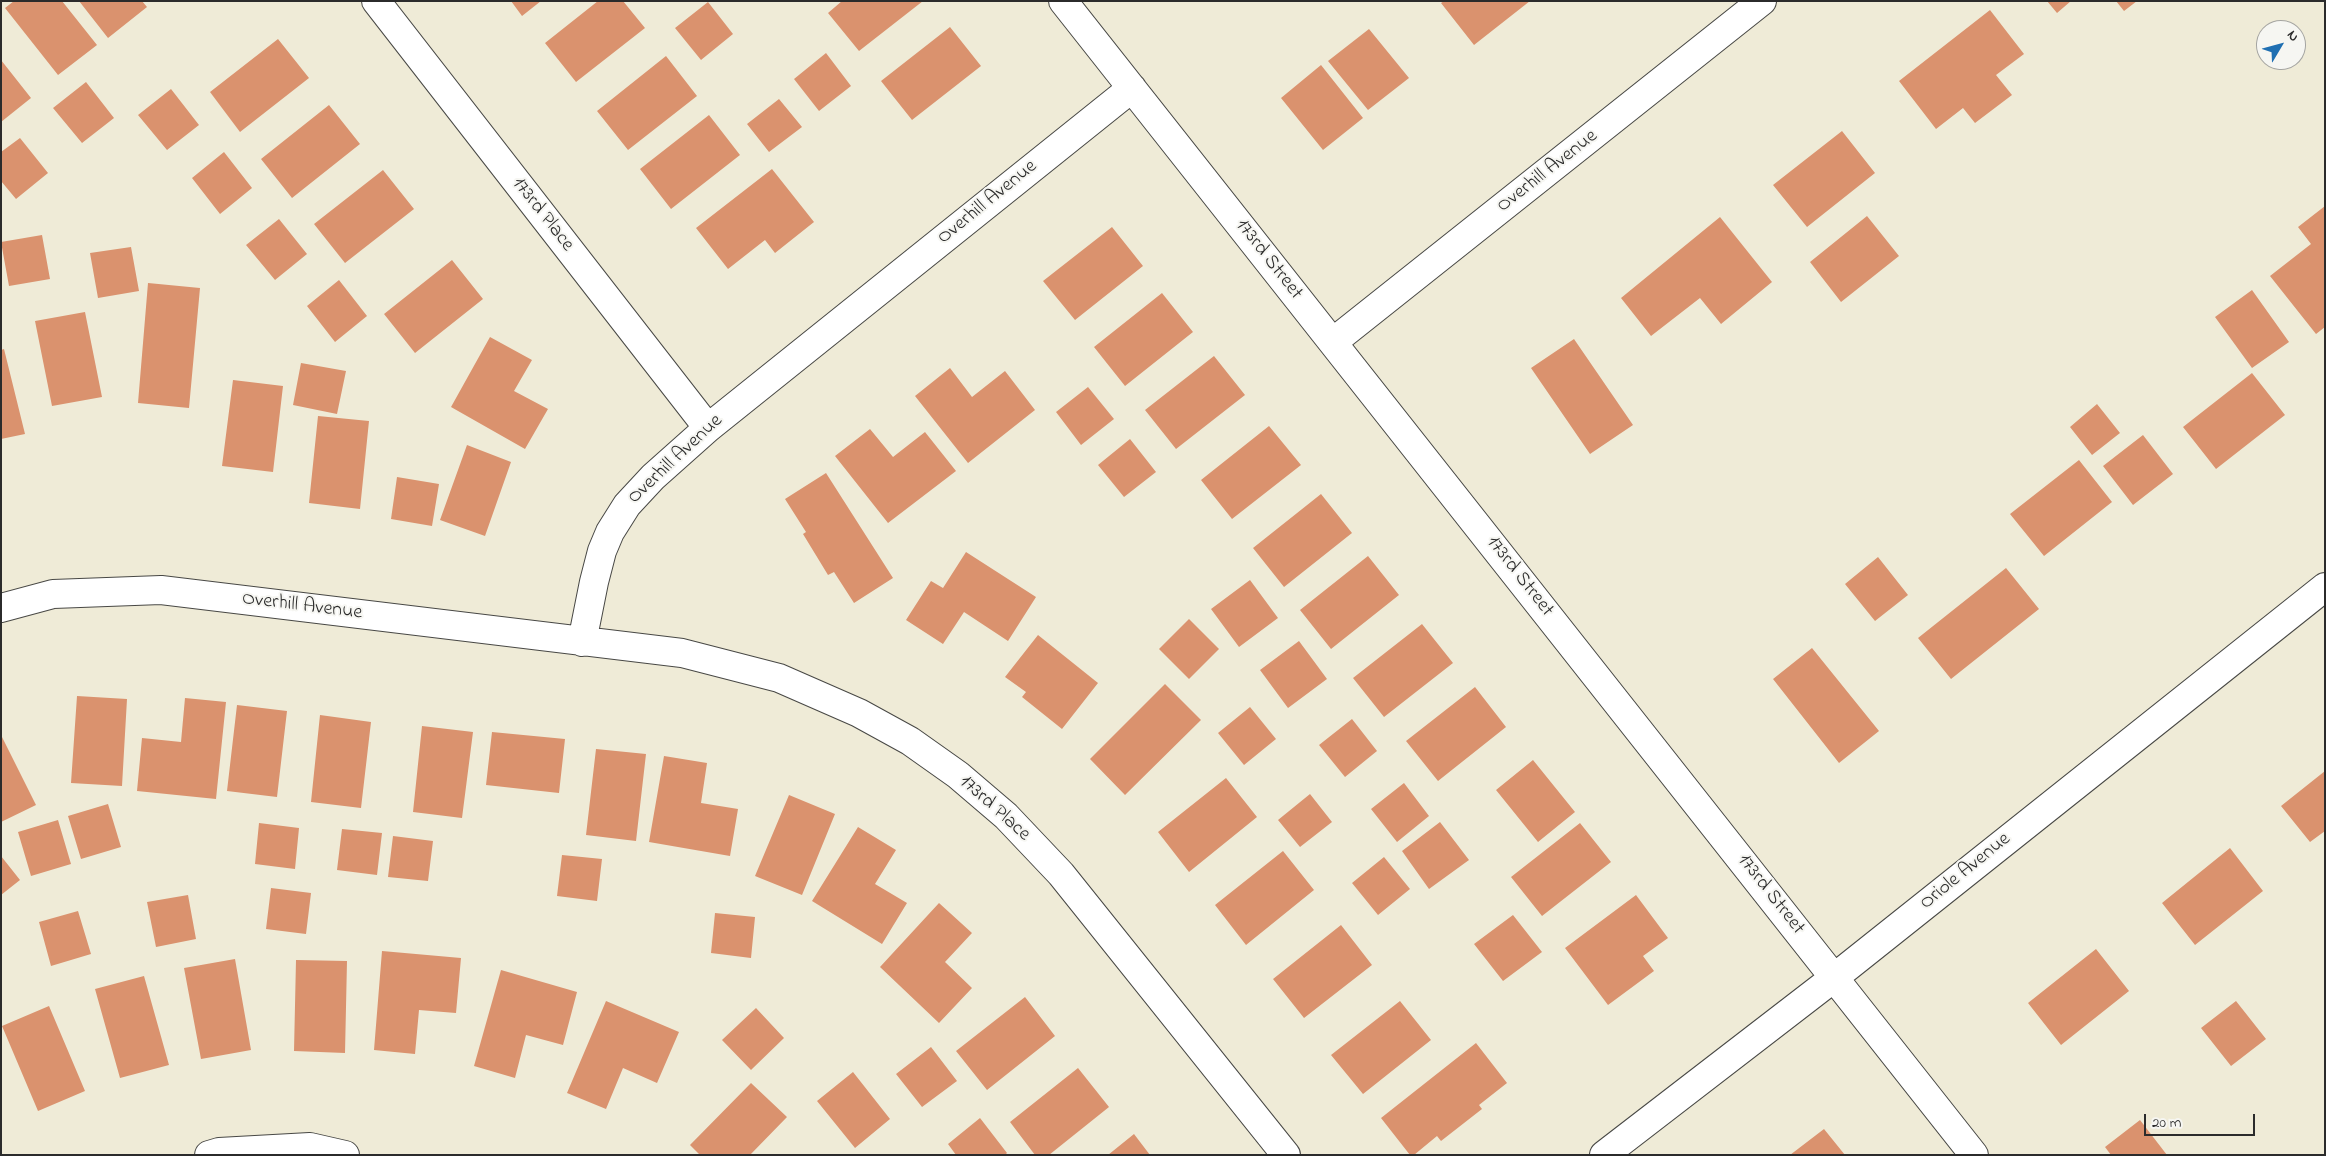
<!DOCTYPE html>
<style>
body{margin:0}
#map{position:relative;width:2326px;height:1156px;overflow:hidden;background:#efebd7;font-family:"Indie Flower",sans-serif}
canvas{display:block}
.frame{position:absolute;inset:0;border:2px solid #2b2b2b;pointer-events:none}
.north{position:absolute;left:2256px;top:20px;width:50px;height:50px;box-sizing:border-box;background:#f6f6f2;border:1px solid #a5a5a2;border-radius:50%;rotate:53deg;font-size:14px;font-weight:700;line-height:20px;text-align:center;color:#2b2b2b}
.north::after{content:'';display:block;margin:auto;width:18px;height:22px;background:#1f6fb2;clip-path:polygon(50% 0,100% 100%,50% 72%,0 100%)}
.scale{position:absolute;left:2144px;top:1114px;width:111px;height:22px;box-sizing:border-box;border:2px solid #2b2b2b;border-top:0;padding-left:6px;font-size:15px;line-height:18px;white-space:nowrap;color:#2b2b2b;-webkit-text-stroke:4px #f6f6f2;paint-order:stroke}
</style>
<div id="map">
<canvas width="2326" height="1156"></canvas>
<div class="frame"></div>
<div class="north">N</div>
<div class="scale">20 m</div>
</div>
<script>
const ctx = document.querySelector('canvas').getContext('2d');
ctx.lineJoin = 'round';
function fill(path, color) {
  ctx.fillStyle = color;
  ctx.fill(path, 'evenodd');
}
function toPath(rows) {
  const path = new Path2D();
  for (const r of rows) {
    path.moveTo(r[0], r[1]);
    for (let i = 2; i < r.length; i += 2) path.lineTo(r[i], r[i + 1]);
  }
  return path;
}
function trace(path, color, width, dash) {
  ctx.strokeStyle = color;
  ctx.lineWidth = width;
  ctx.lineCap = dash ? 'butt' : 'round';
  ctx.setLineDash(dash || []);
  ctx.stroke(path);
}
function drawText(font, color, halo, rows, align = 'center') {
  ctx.font = font + ' "Indie Flower",sans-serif';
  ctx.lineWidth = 4;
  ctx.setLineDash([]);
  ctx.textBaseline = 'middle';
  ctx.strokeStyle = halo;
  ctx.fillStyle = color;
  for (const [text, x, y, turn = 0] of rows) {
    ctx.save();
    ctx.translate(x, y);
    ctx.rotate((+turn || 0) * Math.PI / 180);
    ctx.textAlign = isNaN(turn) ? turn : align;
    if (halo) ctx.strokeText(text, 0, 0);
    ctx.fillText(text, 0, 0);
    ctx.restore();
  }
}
fill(toPath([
 [14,1,62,1,97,45,58,75,5,8],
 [79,1,142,1,147,7,108,38],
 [511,1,541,1,522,16],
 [598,1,623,1,645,28,576,82,545,43],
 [842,1,923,1,859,51,828,13],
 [1444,1,1530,1,1474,45,1441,3],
 [2047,1,2071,1,2057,13],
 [2116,1,2137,1,2124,11],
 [708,2,733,34,701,60,675,28],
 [1990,10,2024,54,1996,75,2012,95,1975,123,1963,108,1936,129,1899,81],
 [950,27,981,66,912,120,881,81],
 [1369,29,1409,78,1368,110,1328,61],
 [278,39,309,78,240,132,210,92],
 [826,53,851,86,819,111,794,79],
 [666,56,697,96,628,150,597,111],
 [1,60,31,98,1,122],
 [1321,65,1363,118,1323,150,1281,98],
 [86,82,114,118,82,143,53,108],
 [171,89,199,125,167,150,138,115],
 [779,99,802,127,769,152,747,124],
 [329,105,360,144,292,198,261,159],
 [709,115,740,155,671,209,640,169],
 [1842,131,1875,173,1807,227,1773,185],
 [20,138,48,173,16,199,1,181,1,152],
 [224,152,252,188,220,214,192,178],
 [772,169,814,222,775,253,765,240,728,269,696,228],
 [383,170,414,209,345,263,314,224],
 [2325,206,2325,327,2316,334,2270,276,2311,244,2298,227],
 [1867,216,1899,256,1841,302,1810,262],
 [1720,217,1772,282,1721,324,1700,298,1651,336,1621,298],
 [279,219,307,254,275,280,246,245],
 [1112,227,1143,266,1075,320,1043,281],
 [42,235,50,279,9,286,1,242],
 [131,247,139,291,98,298,90,253],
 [452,260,483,299,415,353,384,314],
 [339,280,367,316,335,342,307,306],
 [148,283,200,288,189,408,138,403],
 [2252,290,2289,342,2252,368,2215,317],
 [1162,293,1193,332,1125,386,1094,347],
 [85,312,102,397,52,406,35,321],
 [490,337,532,360,514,391,548,409,525,449,451,407],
 [1574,339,1633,425,1590,454,1531,368],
 [4,349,25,434,1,439,1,350],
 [1214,356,1245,395,1176,449,1145,410],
 [301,363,346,371,337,414,293,405],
 [950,368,972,397,1005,371,1035,410,968,463,915,396],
 [2252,373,2285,415,2216,469,2183,427],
 [233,380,283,386,273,472,222,466],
 [1088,387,1114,419,1081,445,1056,412],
 [2097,404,2120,433,2092,455,2070,427],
 [318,416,369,421,360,509,309,503],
 [1269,426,1301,465,1232,519,1201,480],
 [870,429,893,457,925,432,956,471,888,523,835,456],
 [2143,435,2173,474,2133,505,2103,466],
 [1130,439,1156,472,1124,497,1098,465],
 [467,445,511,462,485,536,440,520],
 [2079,460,2112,502,2044,556,2010,514],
 [826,473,893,578,854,603,834,572,828,575,803,534,806,532,785,499],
 [397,477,439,484,432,526,391,519],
 [1321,494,1352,533,1284,587,1253,548],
 [966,552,1036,597,1008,641,964,612,943,644,906,620,931,581,943,588],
 [1368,556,1399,595,1331,649,1300,610],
 [1878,557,1908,595,1875,621,1845,584],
 [2006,568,2039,609,1951,679,1918,638],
 [1250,580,1278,618,1239,647,1211,609],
 [1189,619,1219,649,1189,679,1159,649],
 [1422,624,1453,663,1384,717,1353,678],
 [1038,635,1098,683,1062,729,1022,697,1026,692,1005,677],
 [1299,641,1327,679,1288,708,1260,670],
 [1812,648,1879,731,1839,763,1773,679],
 [1165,684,1201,720,1125,795,1090,759],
 [1475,687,1506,727,1438,781,1406,741],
 [77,696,127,699,122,786,71,783],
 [185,698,226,702,216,799,137,791,142,738,181,742],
 [237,705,287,711,277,797,227,791],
 [1250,707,1276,739,1244,765,1218,733],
 [320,715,371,722,361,808,311,802],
 [1352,719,1377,751,1345,777,1319,745],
 [422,726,473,732,462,818,413,812],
 [492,732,565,739,559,793,486,785],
 [1,735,36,805,1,822],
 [596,749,646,754,636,841,586,835],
 [664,756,707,763,701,803,738,809,730,856,649,842],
 [1533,760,1575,812,1538,842,1496,790],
 [2325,771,2325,831,2310,842,2281,806],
 [1226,778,1257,817,1189,872,1158,832],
 [1404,783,1429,816,1397,842,1371,809],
 [1310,794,1332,822,1300,847,1278,820],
 [789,795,835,814,802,895,755,876],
 [108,804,121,847,81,859,68,816],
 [58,820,71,864,31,876,18,832],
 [1440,822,1469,860,1429,889,1402,851],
 [259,823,299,828,295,869,255,864],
 [1580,823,1611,862,1542,916,1511,877],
 [858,827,896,850,875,884,907,903,882,944,812,901],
 [342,829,382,833,377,875,337,870],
 [393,836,433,841,428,881,388,877],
 [2230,848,2263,891,2195,945,2162,903],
 [1283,851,1314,890,1246,945,1215,905],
 [562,855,602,859,597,901,557,896],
 [1,856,20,880,1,895],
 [1384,857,1410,889,1378,915,1352,883],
 [271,888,311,893,306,934,266,929],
 [188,895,196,939,156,947,147,902],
 [1636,895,1668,938,1643,956,1654,971,1608,1005,1565,948],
 [939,903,972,933,945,962,972,988,939,1023,880,967],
 [78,911,91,954,51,966,39,922],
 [715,913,755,917,751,958,711,953],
 [1513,915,1542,952,1503,981,1474,944],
 [1341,925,1372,965,1304,1018,1273,979],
 [2096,949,2129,991,2061,1045,2028,1003],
 [382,951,461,958,456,1013,419,1010,415,1054,374,1050],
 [235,959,251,1050,201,1059,184,968],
 [296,960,347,961,345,1053,294,1051],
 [501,970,577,992,563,1045,526,1035,515,1078,474,1066],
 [144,976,169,1065,120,1078,95,989],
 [1025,997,1055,1036,987,1090,956,1051],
 [606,1001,679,1032,657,1083,623,1068,606,1109,567,1093],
 [1400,1001,1431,1040,1363,1094,1331,1055],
 [2236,1001,2266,1039,2231,1066,2201,1028],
 [49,1006,85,1091,38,1111,2,1026],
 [756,1008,784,1038,751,1070,722,1040],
 [1476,1043,1507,1083,1479,1105,1482,1109,1441,1141,1437,1136,1414,1155,1410,1155,1381,1118],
 [931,1047,957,1081,922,1107,896,1074],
 [1078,1068,1109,1107,1049,1155,1035,1155,1010,1122],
 [853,1072,890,1119,855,1148,817,1101],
 [751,1083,787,1117,750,1155,700,1155,690,1145],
 [980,1118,1007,1153,1005,1155,956,1155,948,1144],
 [2140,1120,2167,1155,2111,1155,2105,1147],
 [1824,1129,1845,1155,1790,1155],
 [1134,1134,1150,1155,1108,1155]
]), '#da926e');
const minor = toPath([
 [376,1,708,428],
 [1063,1,1974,1155],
 [1333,342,1762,1],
 [1,608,53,594,161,590,682,653,779,678,859,713,910,741,958,775,1006,816,1061,874,1286,1155],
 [582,642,594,582,602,551,610,532,627,505,653,477,708,428,1132,88],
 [209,1155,219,1152,310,1147,345,1155],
 [1604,1155,1835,977,2325,587]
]);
trace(minor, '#484845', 30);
trace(minor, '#fff', 28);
drawText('20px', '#2b2b2b', '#f6f6f2', [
 ["Overhill Avenue",1548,172,-38],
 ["Overhill Avenue",988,203,-39],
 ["173rd Place",542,215,52],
 ["173rd Street",1268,260,52],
 ["Overhill Avenue",676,460,-43],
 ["173rd Street",1519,577,52],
 ["Overhill Avenue",302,607,7],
 ["173rd Place",994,809,42],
 ["Oriole Avenue",1966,872,-39],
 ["173rd Street",1770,895,52]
]);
</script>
